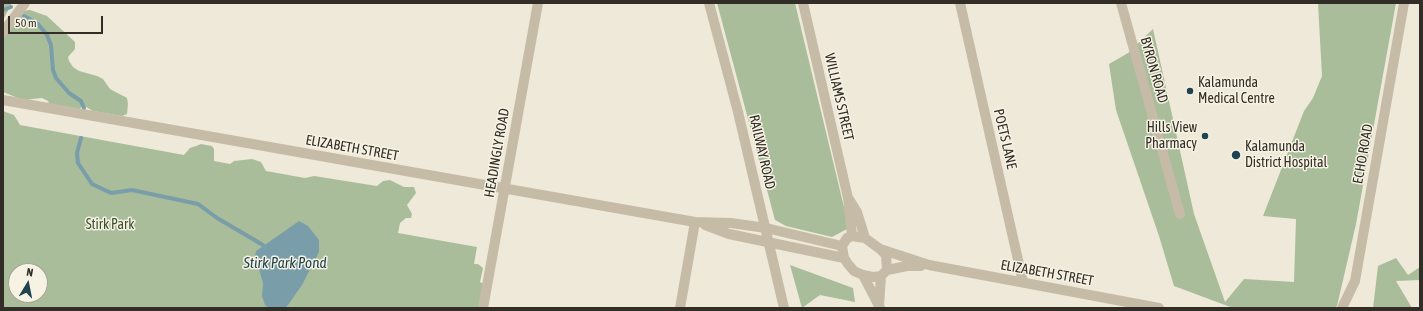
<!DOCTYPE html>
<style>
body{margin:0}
#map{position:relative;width:1423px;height:311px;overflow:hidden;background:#efe9d9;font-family:"Asap Condensed",sans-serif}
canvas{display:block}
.frame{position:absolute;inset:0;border:4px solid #322d26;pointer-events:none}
.north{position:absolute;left:8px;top:263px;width:40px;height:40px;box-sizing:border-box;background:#f7f3e4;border:1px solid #a8a498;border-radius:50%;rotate:10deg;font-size:11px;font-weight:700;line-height:16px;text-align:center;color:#322d26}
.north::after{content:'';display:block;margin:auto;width:14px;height:18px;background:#1f4351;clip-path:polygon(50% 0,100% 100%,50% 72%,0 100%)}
.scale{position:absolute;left:8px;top:16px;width:95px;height:18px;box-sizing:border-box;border:2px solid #322d26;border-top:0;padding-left:5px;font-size:12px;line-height:14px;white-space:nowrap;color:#322d26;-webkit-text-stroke:3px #f7f3e4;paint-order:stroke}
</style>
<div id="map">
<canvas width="1423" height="311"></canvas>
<div class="frame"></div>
<div class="north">N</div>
<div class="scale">50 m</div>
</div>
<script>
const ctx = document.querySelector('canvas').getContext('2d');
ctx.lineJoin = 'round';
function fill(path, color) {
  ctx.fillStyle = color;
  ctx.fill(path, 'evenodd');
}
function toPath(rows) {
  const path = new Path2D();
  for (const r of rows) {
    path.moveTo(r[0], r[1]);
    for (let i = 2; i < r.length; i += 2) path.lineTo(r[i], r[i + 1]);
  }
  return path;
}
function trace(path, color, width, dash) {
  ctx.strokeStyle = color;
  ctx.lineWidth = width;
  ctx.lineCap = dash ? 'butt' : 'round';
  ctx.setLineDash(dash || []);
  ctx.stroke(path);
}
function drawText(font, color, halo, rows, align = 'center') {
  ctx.font = font + ' "Asap Condensed",sans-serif';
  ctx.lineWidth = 3;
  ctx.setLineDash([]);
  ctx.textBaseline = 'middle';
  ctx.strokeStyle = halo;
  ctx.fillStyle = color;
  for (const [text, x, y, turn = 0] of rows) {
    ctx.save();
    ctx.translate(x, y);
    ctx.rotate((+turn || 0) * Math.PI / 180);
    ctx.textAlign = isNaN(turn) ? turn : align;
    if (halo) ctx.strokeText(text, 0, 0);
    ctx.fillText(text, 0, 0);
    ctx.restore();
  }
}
fill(toPath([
 [3,3,11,3,11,5,3,20],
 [717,3,795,3,849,228,832,237,786,226,775,220],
 [1318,3,1396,3,1356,224,1337,306,1334,308,1233,308,1174,286,1159,236,1116,110,1109,64,1128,53,1153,29,1194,214,1225,302,1244,279,1294,282,1296,219,1263,216,1304,111,1313,98,1322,76],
 [30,10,47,16,75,42,75,49,68,57,69,61,73,67,79,71,97,76,103,79,110,89,127,98,128,104,127,114,122,116,93,111,83,105,78,111,50,105,48,101,42,98,23,100,3,92,3,28,22,11],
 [3,111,14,115,20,125,184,155,190,148,196,146,201,144,212,146,214,149,214,161,230,164,234,161,252,159,261,162,266,171,305,178,314,176,377,186,383,181,390,180,404,187,414,187,416,193,407,205,412,214,411,218,406,218,400,223,398,233,477,247,474,264,478,264,483,268,480,282,485,285,482,308,3,308],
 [16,271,40,271,40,295,16,295],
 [1396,258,1408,275,1420,267,1420,280,1396,281,1412,308,1373,308,1378,266],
 [790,265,853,288,855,302,820,295,802,308]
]), '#a9bd9a');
fill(toPath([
 [299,221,308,226,319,240,319,252,302,285,288,305,285,308,269,308,265,305,262,296,263,283,255,256,256,251]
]), '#7a9daa');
trace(toPath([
 [3,10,11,7],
 [24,16,38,24,47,35,51,45,53,70,56,78,69,93,81,101,84,108],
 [81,138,77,153,78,163,92,184,111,193,132,190,198,204,217,218,263,245]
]), '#7a9daa', 4);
trace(toPath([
 [803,3,848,198,852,236],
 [960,3,1023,282],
 [1121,3,1180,214],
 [3,32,25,3],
 [3,100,695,222,731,223,766,228,842,246],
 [849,199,857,212,865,238],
 [705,225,729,234,844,258],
 [852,236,865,238,880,249,886,255,887,270,881,276,873,277,863,275,854,271,848,264,844,258,842,246,847,238,852,236],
 [880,249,929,265,1159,308],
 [887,270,907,266,921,266],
 [863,275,880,308],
 [879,306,881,276],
 [483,308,538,3],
 [680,308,695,222],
 [1342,308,1355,281,1404,3]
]), '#c6bba6', 10);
trace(toPath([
 [709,3,738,112,784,308]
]), '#c6bba6', 10);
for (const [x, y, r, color] of [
 [1190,91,4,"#1f4351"],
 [1205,136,4,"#1f4351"],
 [1236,155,5,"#1f4351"]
]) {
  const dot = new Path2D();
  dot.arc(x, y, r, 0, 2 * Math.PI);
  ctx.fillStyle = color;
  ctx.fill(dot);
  trace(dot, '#f7f3e4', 1.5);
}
drawText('14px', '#322d26', '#f7f3e4', [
 ["BYRON ROAD",1154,70,74],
 ["WILLIAMS STREET",839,97,77],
 ["POETS LANE",1005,139,77],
 ["ELIZABETH STREET",352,148,10],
 ["RAILWAY ROAD",762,152,77],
 ["HEADINGLY ROAD",497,153,-80],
 ["ECHO ROAD",1363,154,-80],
 ["ELIZABETH STREET",1047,273,10]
]);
drawText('14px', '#322d26', '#f7f3e4', [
 ["Kalamunda",1198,83],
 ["Medical Centre",1198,99],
 ["Hills View",1197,128,"right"],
 ["Pharmacy",1197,144,"right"],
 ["Kalamunda",1245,147],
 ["District Hospital",1245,163]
], 'left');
drawText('14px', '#3a4f2c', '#f7f3e4', [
 ["Stirk Park",110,225]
]);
drawText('italic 15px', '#1f4351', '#f7f3e4', [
 ["Stirk Park Pond",285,263]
]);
</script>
